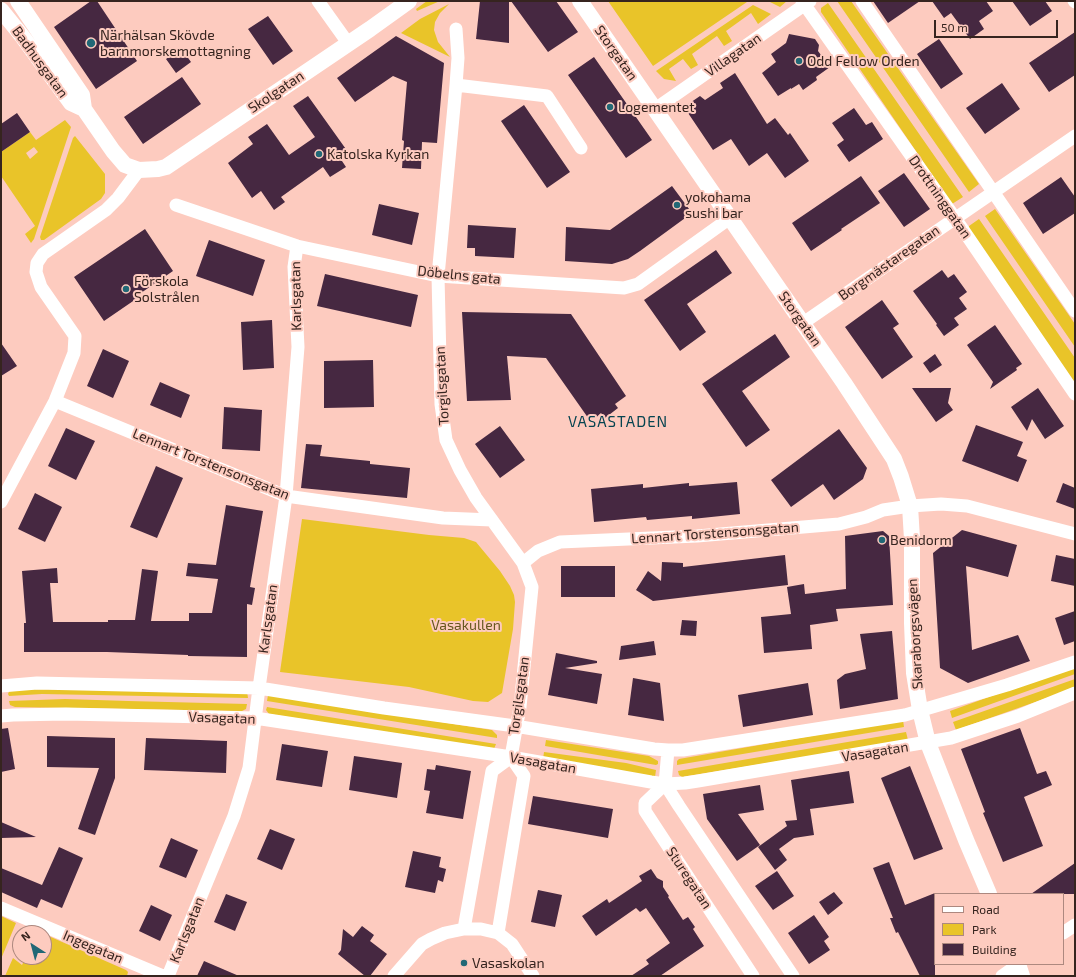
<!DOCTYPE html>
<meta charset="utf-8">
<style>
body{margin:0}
#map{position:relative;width:1076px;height:977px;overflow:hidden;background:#fdcbbf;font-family:"Exo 2",sans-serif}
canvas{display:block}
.frame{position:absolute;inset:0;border:2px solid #36241f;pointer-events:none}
.legend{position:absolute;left:934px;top:893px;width:130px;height:72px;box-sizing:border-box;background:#fdcbbf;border:1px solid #ad887f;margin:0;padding:5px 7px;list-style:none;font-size:12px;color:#36241f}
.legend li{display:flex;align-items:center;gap:8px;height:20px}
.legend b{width:20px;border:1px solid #ad887f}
.north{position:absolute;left:12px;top:925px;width:40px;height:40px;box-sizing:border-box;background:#fdcbbf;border:1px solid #ad887f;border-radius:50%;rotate:324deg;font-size:11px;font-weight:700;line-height:16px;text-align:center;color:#36241f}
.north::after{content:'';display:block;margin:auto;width:14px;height:18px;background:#216876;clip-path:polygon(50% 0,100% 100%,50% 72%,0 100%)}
.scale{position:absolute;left:934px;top:20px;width:124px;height:18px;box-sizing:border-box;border:2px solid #36241f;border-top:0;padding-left:5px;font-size:12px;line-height:14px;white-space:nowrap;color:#36241f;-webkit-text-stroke:3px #fdcbbf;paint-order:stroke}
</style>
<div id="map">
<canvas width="1076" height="977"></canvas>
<div class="frame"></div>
<ul class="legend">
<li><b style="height:5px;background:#fff"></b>Road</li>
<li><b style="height:11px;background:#e9c429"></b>Park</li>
<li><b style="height:11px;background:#462841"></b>Building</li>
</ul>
<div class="north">N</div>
<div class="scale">50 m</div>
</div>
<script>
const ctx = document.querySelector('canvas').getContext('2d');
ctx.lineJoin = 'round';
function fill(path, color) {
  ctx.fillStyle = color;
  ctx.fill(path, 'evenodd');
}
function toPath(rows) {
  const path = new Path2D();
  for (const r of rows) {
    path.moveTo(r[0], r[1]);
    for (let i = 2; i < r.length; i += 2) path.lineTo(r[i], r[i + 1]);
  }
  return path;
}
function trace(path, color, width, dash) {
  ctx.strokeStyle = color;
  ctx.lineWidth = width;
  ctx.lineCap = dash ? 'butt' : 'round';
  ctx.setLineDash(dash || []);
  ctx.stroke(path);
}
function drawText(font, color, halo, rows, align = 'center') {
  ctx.font = font + ' "Exo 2",sans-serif';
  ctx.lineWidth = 4;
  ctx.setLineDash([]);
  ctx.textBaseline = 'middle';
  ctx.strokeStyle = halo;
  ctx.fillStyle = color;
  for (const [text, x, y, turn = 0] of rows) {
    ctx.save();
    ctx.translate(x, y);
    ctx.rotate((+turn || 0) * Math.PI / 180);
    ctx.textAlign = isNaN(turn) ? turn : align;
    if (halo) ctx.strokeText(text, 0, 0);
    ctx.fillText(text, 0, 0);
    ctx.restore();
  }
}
fill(toPath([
 [427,1,440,1,417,11,416,9],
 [608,1,746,1,747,2,653,66],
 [768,1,787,1,780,7],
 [837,1,851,1,979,184,969,192],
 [828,3,963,197,952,204,821,12,821,8],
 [449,4,440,13,435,22,434,30,438,42,450,57,401,33,420,19],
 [753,5,771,14,758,24,751,13,726,31,732,41,724,46,717,36,692,54,698,65,691,69,683,59,669,69,676,81,664,79,656,71],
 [65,120,71,127,34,239,31,243,25,234,35,226,1,176,1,152,30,132,36,140],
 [34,147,38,152,30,159,26,153],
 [75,136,105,174,105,193,101,199,44,240,41,240,40,237,73,138],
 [995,209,1075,324,1075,347,985,216],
 [979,219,1075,358,1075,384,969,231,969,226],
 [302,519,429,535,464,538,476,542,500,571,510,586,514,595,515,602,513,629,502,693,488,702,473,701,409,687,280,672],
 [1075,666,1075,674,952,718,950,711],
 [1075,679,1075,688,956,730,953,722],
 [10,689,247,691,248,698,42,694,9,696,8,694],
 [268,695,492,730,497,735,497,738,267,701],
 [65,699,128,701,247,704,246,709,242,711,15,707,10,705,9,701],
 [267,707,496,744,494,749,269,714,266,710],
 [903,720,904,727,677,765,677,761,679,759],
 [906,732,908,740,682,777,679,775,678,771],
 [546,740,649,756,658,761,658,764,656,765,545,746],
 [544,752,626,763,656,770,655,777,543,759],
 [1,916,16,923,1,959],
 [44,934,126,970,128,972,127,976,5,976,13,958,22,965,26,957,44,957]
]), '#e9c429');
fill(toPath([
 [91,1,97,1,137,61,96,89,54,27],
 [480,1,509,1,509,43,476,39],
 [511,1,556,1,578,32,548,52],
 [873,1,920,1,888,23],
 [932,1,986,1,993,11,979,21,984,29,970,39,951,13,944,18],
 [1012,1,1045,1,1052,11,1030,26],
 [268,16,293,51,273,65,248,29],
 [1075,32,1075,75,1049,92,1029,63],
 [789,34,815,39,819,45,818,51,830,67,816,77,817,80,803,90,799,84,791,89,791,88,778,96,762,73,776,62,771,54,786,43],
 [396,36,444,63,437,143,422,142,421,169,402,168,404,141,402,140,407,82,393,76,355,102,337,78],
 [939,39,963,74,941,89,917,54],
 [181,48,191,62,176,73,166,59],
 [594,57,652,140,626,158,568,75],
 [735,73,767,124,775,118,788,135,790,133,809,161,785,178,767,153,749,166,731,139,713,150,684,107,700,96,705,100,723,88,720,83],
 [182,77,201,104,143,144,124,117],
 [1002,83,1020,109,985,134,966,108],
 [308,96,348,152,340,158,346,167,330,177,323,167,281,197,285,202,274,210,261,191,252,198,228,163,253,144,248,137,267,124,289,155,315,137,293,106],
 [524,105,570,172,547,188,501,121],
 [854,108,866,125,872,122,883,139,849,162,837,145,844,140,832,123],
 [17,113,30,132,1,152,1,124],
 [904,173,930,209,904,227,878,191],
 [861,176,880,203,841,229,842,230,811,251,792,223],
 [1061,177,1075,197,1075,213,1043,234,1023,203],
 [672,186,692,213,640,251,628,259,612,264,565,261,566,227,610,230],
 [379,204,419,213,412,245,372,235],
 [468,225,516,228,514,258,475,256,475,248,467,248],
 [145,229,173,271,138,295,139,297,104,321,74,277],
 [209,240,265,260,253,296,196,276],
 [716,250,732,273,687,304,706,332,680,351,644,300],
 [942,270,948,278,954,274,967,292,959,298,967,309,954,318,959,325,944,336,936,325,937,324,913,291],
 [325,274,418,295,411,327,317,306],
 [882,300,899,324,893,328,913,357,882,379,845,327],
 [462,312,571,314,626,396,615,404,618,408,605,418,601,413,591,422,546,358,507,356,511,400,467,401],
 [272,320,274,368,243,370,241,322],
 [995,325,1022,364,1016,368,1017,370,990,389,993,382,967,345],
 [775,334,790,357,742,391,770,430,746,447,702,384],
 [1,343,17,366,1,376],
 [103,349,129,361,113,398,87,386],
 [935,354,942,365,930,373,923,363],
 [373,360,374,407,324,408,324,361],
 [160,382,190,395,181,418,150,405],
 [912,388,951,388,948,403,953,410,936,422],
 [1038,388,1064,426,1045,439,1032,419,1027,431,1011,407],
 [224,407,262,410,260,451,222,449],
 [976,425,1023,442,1017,456,1027,460,1018,482,962,461],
 [500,426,525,460,500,478,475,444],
 [66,428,95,441,76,480,48,466],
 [839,429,867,468,863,479,834,500,823,484,791,507,771,480],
 [306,444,322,445,320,456,370,461,370,464,410,468,407,498,301,488],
 [156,466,183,478,157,538,130,527],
 [737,482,740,514,692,519,692,516,647,520,646,517,594,522,591,489,643,484,643,488,689,483,689,486],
 [1063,483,1075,488,1075,509,1056,502],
 [35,493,62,507,45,542,18,529],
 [226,505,263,511,250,587,255,588,252,605,247,604,247,657,188,656,188,655,107,652,24,652,24,623,26,623,22,571,57,568,58,583,50,583,53,622,108,622,108,620,135,620,142,569,158,571,151,621,189,621,189,613,212,613,218,579,186,576,188,563,216,565],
 [962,530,1017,545,1008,577,966,566,972,650,1018,635,1030,661,968,683,940,668,933,553],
 [883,531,889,536,893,605,836,609,838,621,810,625,812,649,764,653,761,617,791,614,787,587,804,584,805,594,846,589,845,536],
 [785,555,788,585,653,601,636,590,648,571,661,581,662,562,683,563,683,567],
 [1056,555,1075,559,1075,586,1051,581],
 [561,566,615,566,615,597,561,597],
 [1075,611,1075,641,1064,645,1055,618],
 [682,620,697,621,696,636,680,635],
 [892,631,898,699,840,709,837,680,845,674,866,669,860,634],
 [654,641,656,655,619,660,621,646],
 [556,653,597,661,597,663,565,668,602,674,597,704,548,695],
 [633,678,660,683,664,721,628,715],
 [808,683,813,715,743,727,738,695],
 [8,728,15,769,1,772,1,729],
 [1020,728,1037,774,1046,771,1052,785,1024,797,1043,846,1003,862,983,813,985,812,961,749],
 [47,736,115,738,115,778,95,835,78,829,99,768,47,767],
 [146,738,227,741,226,773,144,770],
 [282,744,328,751,322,787,276,780],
 [354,756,402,763,397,798,349,790],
 [436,765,471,771,463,819,426,813,430,791,424,790,427,769,435,770],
 [910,766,943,849,914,860,881,778],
 [849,771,854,803,810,809,814,835,794,838,779,849,787,860,775,870,758,847,787,826,785,821,797,820,791,780],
 [760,785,764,810,738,814,760,845,737,861,707,819,703,794],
 [533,796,613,809,608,838,528,824],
 [1,822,36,837,1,838],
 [270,829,295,839,282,870,257,859],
 [171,838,198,850,186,878,159,867],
 [59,847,83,858,62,908,41,899,37,908,1,892,1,868,42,885],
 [413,851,441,857,439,867,446,869,443,882,438,880,435,893,405,887],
 [889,862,905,905,935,893,935,976,920,976,898,932,896,933,890,918,893,918,873,868],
 [1075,863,1075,894,1031,894],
 [651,869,657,878,663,881,663,887,669,896,668,897,683,920,688,917,695,927,693,929,704,946,660,976,631,976,649,964,646,960,670,943,646,908,640,912,636,908,596,936,582,916,607,899,609,903,642,881,639,876],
 [777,871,794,896,773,910,755,886],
 [538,890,562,895,555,927,531,922],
 [834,892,843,903,828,915,819,902],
 [226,894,247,902,235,931,214,922],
 [151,905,172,915,160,941,139,931],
 [814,915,829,937,824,941,830,950,809,964,788,933],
 [362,926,374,935,370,941,387,954,370,976,365,976,338,954,341,950,343,929,353,937],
 [204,961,239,976,197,976]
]), '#462841');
trace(toPath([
 [318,1,348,43],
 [802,1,955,218,1075,394],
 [862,1,1075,311],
 [1074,1,1075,2],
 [456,29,458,58,456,85,438,276,441,404,446,440,460,470,476,498,523,563,532,587,520,707,511,757,524,776,498,933],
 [456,85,547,96,581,148],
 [655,109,810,1],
 [176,205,297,246,438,276,624,288,638,284,730,218],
 [803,323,1075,136],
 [55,401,286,496,443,518,492,520],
 [1,502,55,401,74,353,75,336,41,287,36,272,37,263,43,254,106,210,118,198,139,170],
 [523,563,538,551,560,542,697,536,839,524,866,517,883,510,910,506,941,504,967,506,1075,534],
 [1,686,37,683,259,688,384,708,515,726,654,749,668,750,683,750,905,715,1007,685,1075,662],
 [1,716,13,715,66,714,255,718,511,757,651,782,665,784,685,783,698,781,951,738,1018,716,1075,693],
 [668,750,665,784,679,806,793,976],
 [665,784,645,803,645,811,753,976],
 [1,908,163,976],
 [464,929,492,771,511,757],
 [1063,933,1075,925],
 [168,976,234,816,249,768,259,688,286,496,298,347,294,267,297,246],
 [394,976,422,944,431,939,445,933,464,929,481,929,498,933,512,944,533,976],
 [1002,976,1019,964]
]), '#fff', 13);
trace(toPath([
 [18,1,82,95,84,109,113,151,125,165,139,170,158,169,166,167,370,29,409,1],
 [580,1,844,383,894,459,901,477,910,506,912,539,912,623,914,673,920,710,928,743,966,840,989,894],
 [1,10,22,36,71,103,84,109],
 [1018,964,1022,976]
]), '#fff', 16);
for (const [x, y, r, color] of [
 [91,43,5,"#216876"],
 [799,61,4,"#216876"],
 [610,107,4,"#216876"],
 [319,154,4,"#216876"],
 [677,205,4,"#216876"],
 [126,289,4,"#216876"],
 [882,540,4,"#216876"],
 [464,963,4,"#216876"]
]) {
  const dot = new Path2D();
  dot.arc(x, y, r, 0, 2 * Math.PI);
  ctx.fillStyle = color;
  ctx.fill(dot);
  trace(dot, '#fdcbbf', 1.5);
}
drawText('14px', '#36241f', '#fdcbbf', [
 ["Närhälsan Skövde",100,35],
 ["barnmorskemottagning",100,51],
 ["Odd Fellow Orden",807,61],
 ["Logementet",618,107],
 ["Katolska Kyrkan",327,154],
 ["yokohama",685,197],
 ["sushi bar",685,213],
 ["Förskola",134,281],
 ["Solstrålen",134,297],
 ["Benidorm",890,540],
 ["Vasaskolan",472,963]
], 'left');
drawText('14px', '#36241f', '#fdcbbf', [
 ["Storgatan",616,53,55],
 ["Villagatan",733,55,-35],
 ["Badhusgatan",40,62,54],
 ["Skolgatan",276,92,-34],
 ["Drottninggatan",940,197,55],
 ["Borgmästaregatan",889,263,-35],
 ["Döbelns gata",459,275,6],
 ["Karlsgatan",296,296,-91],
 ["Storgatan",800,319,55],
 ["Torgilsgatan",442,386,-93],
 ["Lennart Torstensonsgatan",211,464,22],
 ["Lennart Torstensonsgatan",715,533,-4],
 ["Karlsgatan",268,619,-82],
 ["Skaraborgsvägen",915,634,-93],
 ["Torgilsgatan",519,696,-82],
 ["Vasagatan",222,718,2],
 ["Vasagatan",875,752,-9],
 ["Vasagatan",543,763,10],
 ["Sturegatan",689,878,57],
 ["Karlsgatan",187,930,-68],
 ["Ingegatan",93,947,23]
]);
drawText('14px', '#66571e', '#fdcbbf', [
 ["Vasakullen",466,625]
]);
ctx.letterSpacing = '1px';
drawText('15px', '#064450', '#fdcbbf', [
 ["VASASTADEN",618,422]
]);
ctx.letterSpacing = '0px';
</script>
